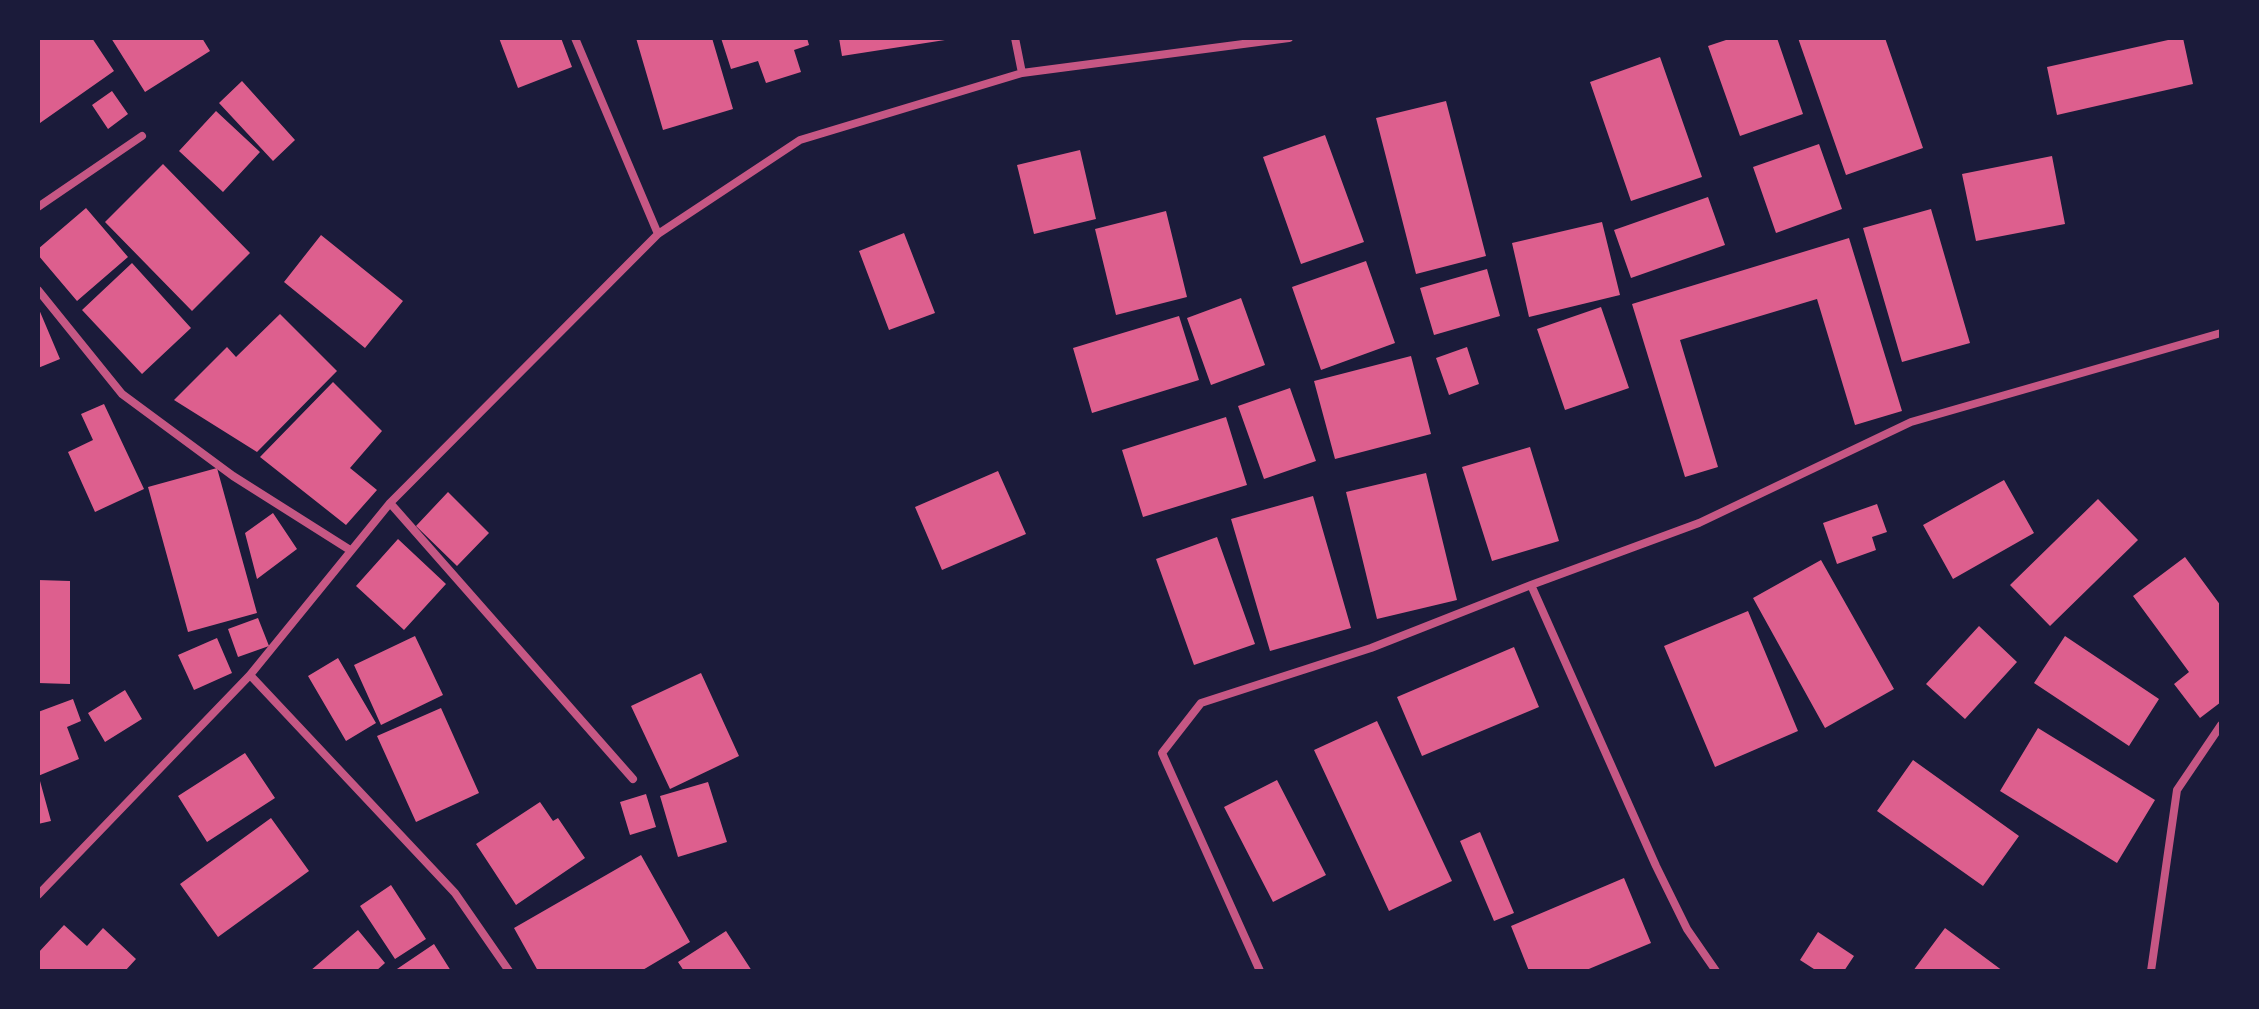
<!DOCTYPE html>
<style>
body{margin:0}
#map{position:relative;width:2259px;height:1009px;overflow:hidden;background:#1b1b3a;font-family:"Fira Sans Condensed",sans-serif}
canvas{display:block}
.frame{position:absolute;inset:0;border:40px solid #1b1b3a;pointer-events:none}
</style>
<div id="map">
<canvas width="2259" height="1009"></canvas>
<div class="frame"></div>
</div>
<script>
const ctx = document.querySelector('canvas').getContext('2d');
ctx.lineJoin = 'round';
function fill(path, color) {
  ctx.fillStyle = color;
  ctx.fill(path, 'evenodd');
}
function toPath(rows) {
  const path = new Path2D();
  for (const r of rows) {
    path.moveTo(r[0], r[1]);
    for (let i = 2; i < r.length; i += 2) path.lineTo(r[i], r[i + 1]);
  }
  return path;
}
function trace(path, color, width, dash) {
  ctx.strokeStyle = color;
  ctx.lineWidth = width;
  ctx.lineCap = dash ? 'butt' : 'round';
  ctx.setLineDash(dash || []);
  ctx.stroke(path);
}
fill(toPath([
 [38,38,92,38,114,71,40,123],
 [111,38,202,38,210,51,145,92],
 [499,38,561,38,572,67,518,88],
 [636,38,712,38,733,109,663,130],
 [721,38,807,38,809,45,794,50,801,72,766,83,758,61,731,69],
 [839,38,945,38,945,40,842,56],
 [1732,38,1777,38,1803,114,1740,136,1708,46],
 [1798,38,1885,38,1923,148,1846,175],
 [2177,38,2183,38,2193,84,2057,115,2047,67],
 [1660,57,1702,177,1631,201,1590,82],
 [242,81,295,140,273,161,219,103],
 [112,91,128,114,108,129,92,105],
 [1446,101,1486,256,1416,274,1376,118],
 [216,111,260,152,223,192,179,151],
 [1325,135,1364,242,1301,264,1263,157],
 [1819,144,1842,209,1776,233,1753,167],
 [1080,150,1096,219,1034,234,1017,165],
 [2052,156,2065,224,1976,241,1962,174],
 [163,164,250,253,192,311,105,222],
 [1708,197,1725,245,1631,278,1614,230],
 [86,208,128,257,77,301,38,255,38,249],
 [1931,209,1970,343,1902,362,1863,228],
 [1166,211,1187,297,1116,315,1095,229],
 [1602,222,1620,295,1529,317,1512,243],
 [904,233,935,313,889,330,859,251],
 [321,235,403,301,365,348,284,282],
 [1849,238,1902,411,1855,425,1817,299,1680,340,1718,467,1685,477,1632,304],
 [1366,261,1395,343,1321,370,1292,287],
 [132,263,191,328,142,374,82,310],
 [1487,269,1500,316,1434,335,1420,288],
 [1241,298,1265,365,1211,385,1187,318],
 [38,307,60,359,38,368],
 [1601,307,1629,388,1565,410,1537,329],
 [280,314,337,371,257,452,174,400,227,347,236,357],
 [1179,316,1199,380,1092,413,1073,348],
 [1467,347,1479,384,1449,395,1436,358],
 [1411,356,1431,434,1335,459,1314,381],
 [333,382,382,431,350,468,377,490,346,525,260,457],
 [1290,388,1316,461,1264,479,1238,406],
 [104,404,144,489,95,512,68,452,93,440,81,414],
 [1226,417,1247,485,1143,517,1122,450],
 [1530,447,1559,541,1492,561,1462,467],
 [217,468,257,613,188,632,148,487],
 [998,471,1026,534,942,570,915,507],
 [1426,473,1457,600,1377,619,1346,492],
 [2004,480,2034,533,1953,579,1923,525],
 [448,492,489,533,457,566,416,526],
 [1313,496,1351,628,1270,651,1231,519],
 [2098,499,2138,540,2050,626,2010,585],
 [1877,504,1887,532,1872,537,1876,550,1837,564,1823,523],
 [273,513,297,549,257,579,245,533],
 [1217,537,1255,644,1194,665,1156,559],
 [398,539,446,584,404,630,356,586],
 [2185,557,2221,606,2221,702,2200,718,2174,684,2189,672,2133,596],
 [1821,560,1894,689,1825,728,1753,598],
 [38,580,70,581,70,684,38,683],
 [1748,611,1798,731,1715,767,1664,646],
 [258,618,269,646,238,657,228,629],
 [1979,626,2017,662,1965,719,1926,684],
 [415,636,443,695,381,725,354,665],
 [2065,636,2159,699,2129,746,2034,683],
 [217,638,232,673,194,690,178,655],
 [1514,647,1539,707,1422,756,1397,697],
 [338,658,376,723,346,741,308,676],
 [701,673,739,756,670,789,631,706],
 [125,690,142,719,105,742,88,713],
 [73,699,81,721,67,727,79,759,38,776,38,712],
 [441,708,479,793,416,822,377,736],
 [1377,721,1452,881,1389,911,1314,750],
 [2038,728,2155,800,2117,863,2000,791],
 [245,753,275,798,207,842,178,796],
 [1913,760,2019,836,1983,886,1877,811],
 [1277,780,1326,875,1273,902,1224,807],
 [38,781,40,781,51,821,38,824],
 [708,782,727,842,678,857,660,796],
 [646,794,656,827,630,835,620,802],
 [540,802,553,821,558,818,585,858,516,905,476,844],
 [271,818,309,871,218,937,180,884],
 [1480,832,1514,913,1494,921,1460,841],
 [641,855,690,942,641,971,538,971,514,928],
 [1624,878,1651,943,1584,971,1529,971,1511,926],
 [391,885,426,939,395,959,360,906],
 [64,925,87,946,103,928,136,959,125,971,38,971,38,953],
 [1945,928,2003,971,1913,971],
 [358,930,385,963,376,971,310,971],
 [726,931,752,971,684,971,678,962],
 [1818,932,1854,956,1844,971,1817,971,1800,960],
 [434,944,451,971,394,971]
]), '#dd5f8e');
trace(toPath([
 [575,38,658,234],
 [1015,38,1022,73],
 [38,207,142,136],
 [38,290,122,394,233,476,350,550],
 [390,503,633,779],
 [1531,585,1656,866,1687,929,1716,971],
 [250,675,455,893,509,971],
 [38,895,250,675,390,503,658,234,800,140,1022,73,1289,38],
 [1260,971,1162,753,1201,703,1371,648,1531,585,1699,523,1911,422,2221,333],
 [2151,971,2177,790,2221,725]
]), '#c65784', 8);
</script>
